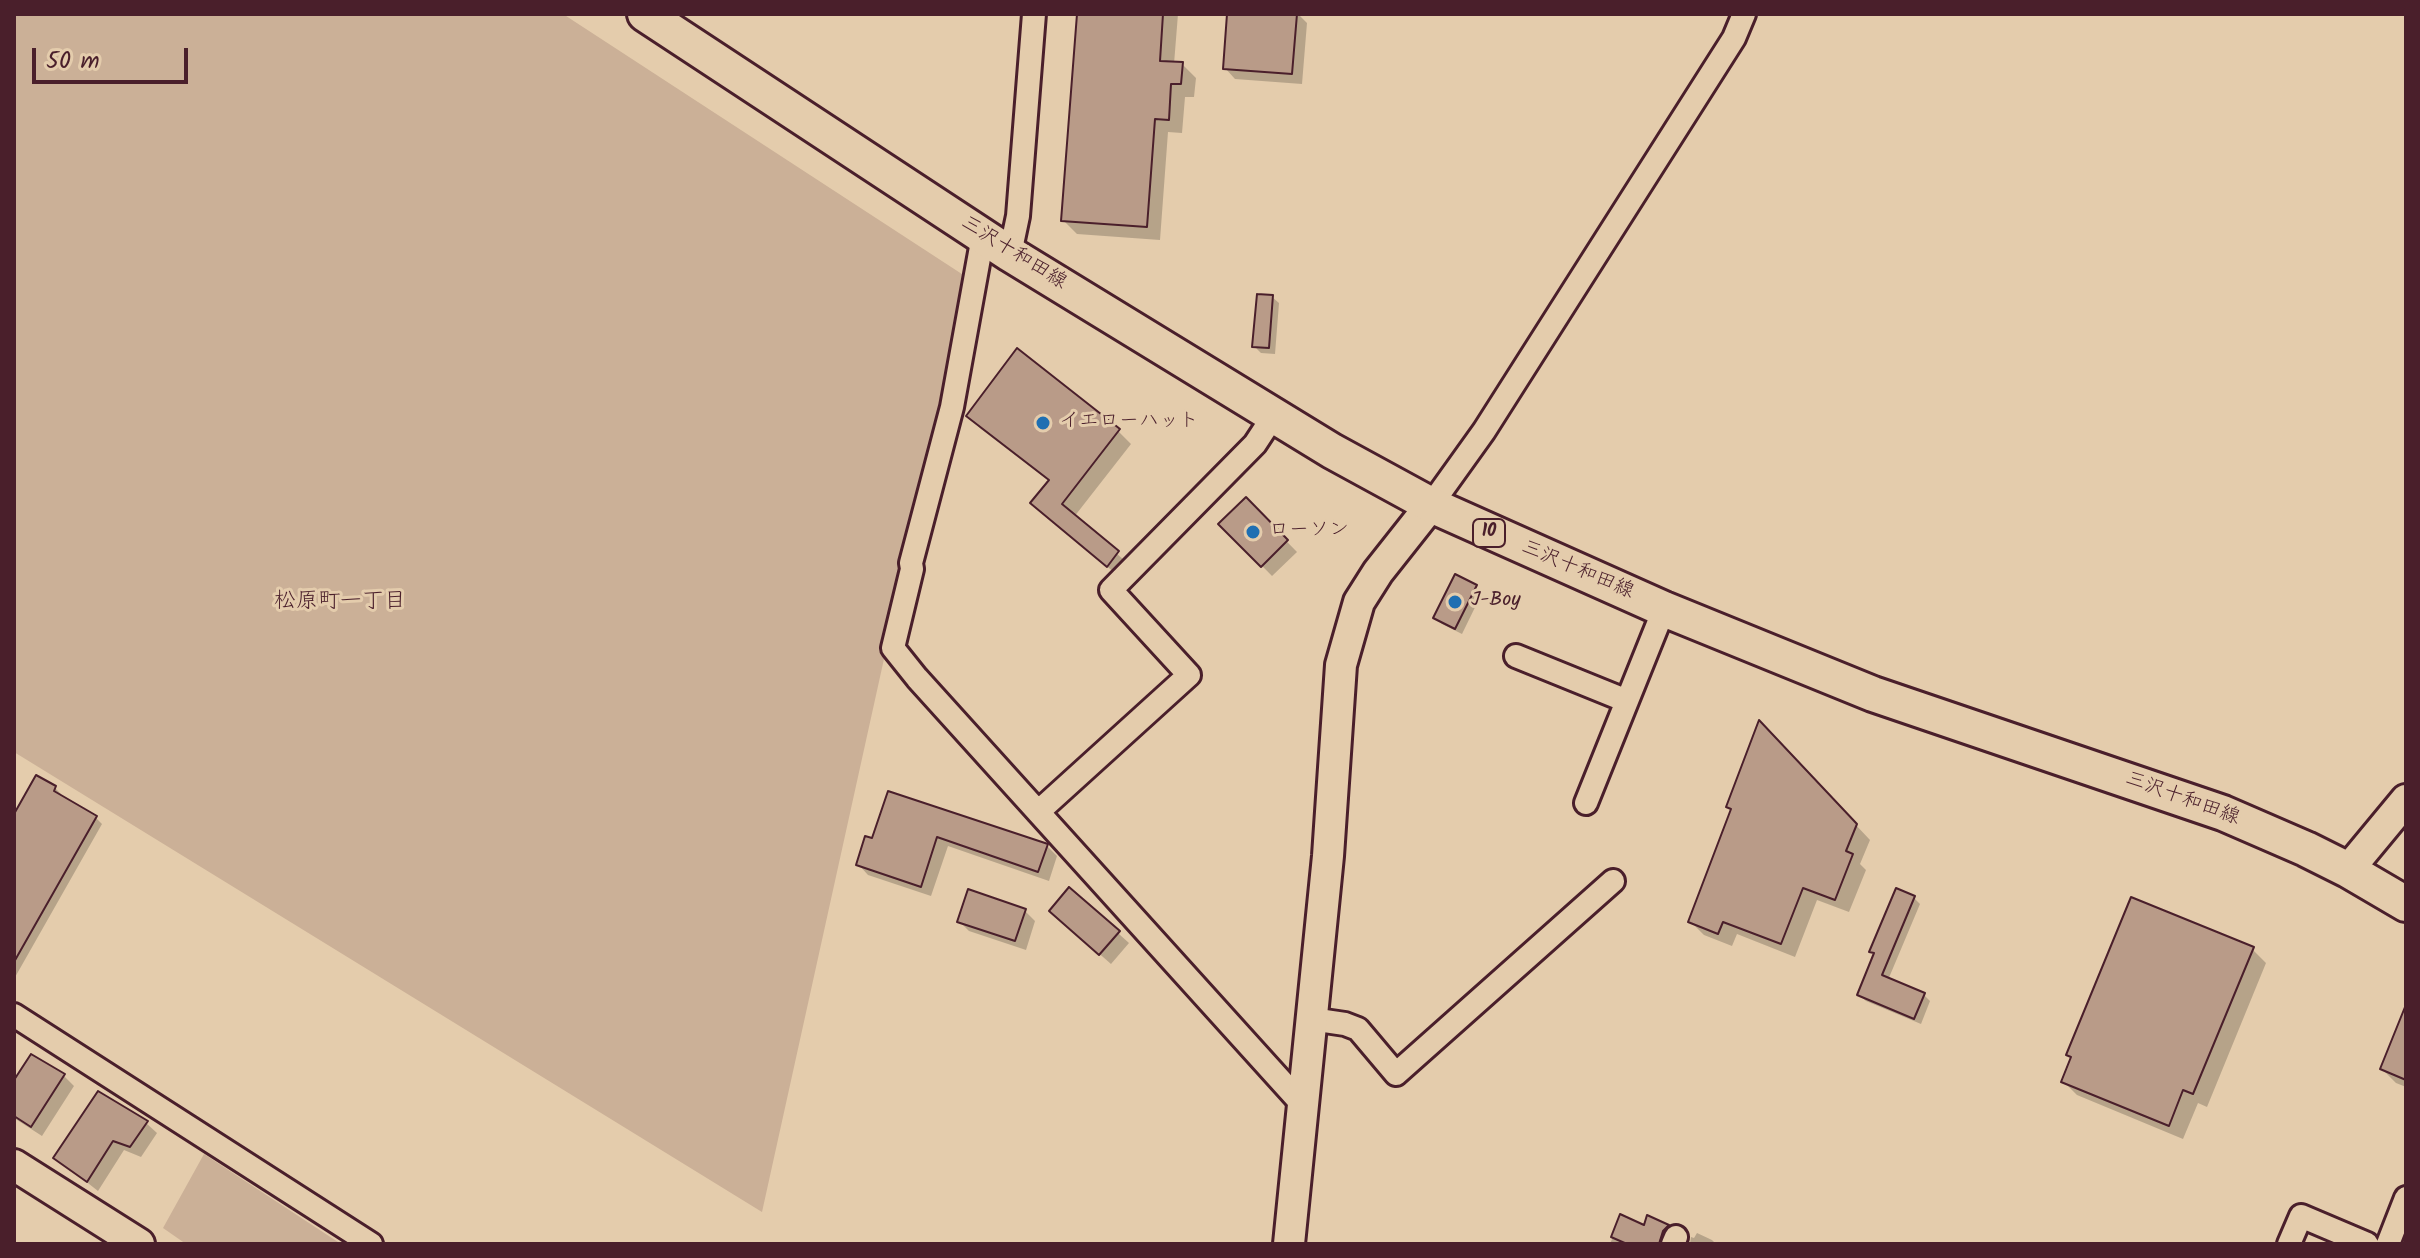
<!DOCTYPE html>
<meta charset="utf-8">
<style>
body{margin:0}
#map{position:relative;width:2420px;height:1258px;overflow:hidden;background:#e4ccac;font-family:Kalam,sans-serif}
canvas{display:block}
.frame{position:absolute;inset:0;border:16px solid #4a1f2b;pointer-events:none}
.scale{position:absolute;left:32px;top:48px;width:156px;height:36px;box-sizing:border-box;border:4px solid #4a1f2b;border-top:0;padding-left:10px;font-size:24px;line-height:28px;white-space:nowrap;color:#4a1f2b;-webkit-text-stroke:6px #e4ccac;paint-order:stroke}
</style>
<div id="map">
<canvas width="2420" height="1258"></canvas>
<div class="frame"></div>
<div class="scale">50 m</div>
</div>
<script>
const ctx = document.querySelector('canvas').getContext('2d');
ctx.lineJoin = 'round';
function fill(path, color) {
  ctx.fillStyle = color;
  ctx.fill(path, 'evenodd');
}
function toPath(rows) {
  const path = new Path2D();
  for (const r of rows) {
    path.moveTo(r[0], r[1]);
    for (let i = 2; i < r.length; i += 2) path.lineTo(r[i], r[i + 1]);
  }
  return path;
}
function trace(path, color, width, dash) {
  ctx.strokeStyle = color;
  ctx.lineWidth = width;
  ctx.lineCap = dash ? 'butt' : 'round';
  ctx.setLineDash(dash || []);
  ctx.stroke(path);
}
function drawText(font, color, halo, rows, align = 'center') {
  ctx.font = font + ' Kalam,"Klee One",sans-serif';
  ctx.lineWidth = 6;
  ctx.setLineDash([]);
  ctx.textBaseline = 'middle';
  ctx.strokeStyle = halo;
  ctx.fillStyle = color;
  for (const [text, x, y, turn = 0] of rows) {
    ctx.save();
    ctx.translate(x, y);
    ctx.rotate((+turn || 0) * Math.PI / 180);
    ctx.textAlign = isNaN(turn) ? turn : align;
    if (halo) ctx.strokeText(text, 0, 0);
    ctx.fillText(text, 0, 0);
    ctx.restore();
  }
}
fill(toPath([
 [14,14,563,14,968,278,762,1212,14,752],
 [204,1154,341,1244,186,1244,163,1228]
]), '#cbb097');
fill(toPath([
 [1079,14,1178,14,1174,64,1182,64,1196,78,1194,97,1185,97,1182,133,1168,132,1160,240,1077,234,1063,220],
 [1229,14,1298,14,1307,23,1302,84,1235,79,1225,68],
 [1272,297,1279,303,1275,354,1261,353,1254,346],
 [968,416,1118,431,1131,444,1074,517,1131,566,1121,578,1046,516,1050,482,981,429],
 [1246,500,1297,552,1272,576,1221,524],
 [1475,587,1482,593,1462,634,1442,624,1435,618],
 [1773,737,1870,840,1860,864,1866,870,1849,912,1817,900,1795,957,1737,934,1732,946,1704,935,1690,921,1732,810,1728,806],
 [55,788,61,794,60,797,96,818,102,824,14,979,14,817],
 [889,793,1047,846,1057,856,1049,881,948,846,931,896,868,875,858,864,873,841],
 [1070,890,1129,943,1111,964,1062,921],
 [1914,898,1920,904,1888,980,1924,995,1930,1001,1921,1024,1866,1001,1859,995,1875,955,1872,951],
 [1025,911,1035,921,1026,950,969,931,959,921],
 [2252,949,2266,963,2207,1107,2198,1103,2183,1139,2077,1095,2063,1081,2072,1059,2068,1055],
 [2406,1011,2406,1087,2396,1083,2382,1069],
 [31,1056,64,1076,74,1086,42,1136,14,1118,14,1084],
 [146,1123,157,1133,141,1157,124,1150,98,1191,56,1158],
 [1621,1217,1645,1228,1649,1218,1668,1227,1675,1233,1668,1244,1610,1244],
 [1697,1233,1712,1240,1716,1244,1690,1244,1691,1237,1694,1238]
]), '#0003');
const building = toPath([
 [1077,14,1163,14,1160,61,1183,62,1181,84,1171,84,1169,120,1155,119,1147,227,1061,221,1077,14],
 [1227,14,1297,14,1292,74,1223,69,1227,14],
 [1257,294,1273,295,1269,348,1252,347,1257,294],
 [1017,348,1120,429,1062,504,1119,551,1107,567,1030,503,1049,480,966,416,1017,348],
 [1246,497,1288,540,1261,567,1218,524,1246,497],
 [1455,574,1477,585,1455,629,1433,618,1455,574],
 [1759,720,1857,824,1846,851,1853,854,1835,900,1803,888,1781,944,1723,922,1718,934,1688,922,1731,809,1726,807,1759,720],
 [36,775,56,786,54,791,97,816,14,962,14,814,36,775],
 [888,791,1048,844,1038,872,937,837,921,887,856,865,865,836,872,838,888,791],
 [1069,887,1120,931,1099,955,1049,911,1069,887],
 [1896,888,1915,896,1882,975,1925,993,1914,1019,1857,995,1874,953,1869,952,1896,888],
 [968,889,1026,909,1015,941,957,922,968,889],
 [2131,897,2254,947,2193,1094,2183,1090,2169,1126,2061,1082,2071,1057,2066,1055,2131,897],
 [2405,1007,2406,1007,2406,1080,2380,1069,2405,1007],
 [31,1054,65,1074,31,1127,14,1116,14,1080,31,1054],
 [98,1091,148,1121,130,1147,113,1141,87,1182,53,1158,98,1091],
 [1620,1214,1644,1225,1647,1215,1669,1225,1663,1231,1659,1244,1627,1244,1611,1237,1620,1214]
]);
fill(building, '#b99b88');
trace(building, '#4a1f2b', 2);
const street = toPath([
 [983,236,952,407,911,563,912,569,893,648,917,678,1302,1104],
 [1010,254,1018,216,1034,14],
 [1431,505,1484,431,1734,38,1744,14],
 [1516,656,1627,701],
 [1586,803,1664,609],
 [1038,812,1189,675,1111,590,1255,444,1274,415],
 [14,1015,371,1244],
 [1311,1019,1345,1024,1358,1029,1396,1074,1613,881],
 [1673,1244,1676,1237],
 [2289,1244,2301,1216,2367,1244],
 [2388,1244,2406,1198]
]);
const secondary = toPath([
 [2348,870,2406,800],
 [14,1165,139,1244],
 [1289,1244,1328,856,1341,665,1359,602,1378,572,1431,505]
]);
const primary = toPath([
 [645,14,1010,254,1332,451,1431,505,1664,609,1873,694,2223,813,2306,849,2348,870,2406,904]
]);
trace(street, '#4a1f2b', 28);
trace(secondary, '#4a1f2b', 36);
trace(primary, '#4a1f2b', 40);
trace(street, '#e4ccac', 22);
trace(secondary, '#e4ccac', 30);
trace(primary, '#e4ccac', 34);
for (const [x, y, r, color] of [
 [1043,423,8,"#1f6fb2"],
 [1253,532,8,"#1f6fb2"],
 [1455,602,8,"#1f6fb2"]
]) {
  const dot = new Path2D();
  dot.arc(x, y, r, 0, 2 * Math.PI);
  ctx.fillStyle = color;
  ctx.fill(dot);
  trace(dot, '#e4ccac', 3);
}
for (const [x, y, w] of [
 [1489,533,32]
]) {
  const box = new Path2D();
  box.roundRect(x - w / 2, y - 14, w, 28, 6);
  ctx.fillStyle = '#e4ccac';
  ctx.fill(box);
  trace(box, '#4a1f2b', 2);
}
drawText('bold 18px', '#4a1f2b', null, [
 ["10",1489,533]
]);
drawText('20px', '#4a1f2b', '#e4ccac', [
 ["三沢十和田線",1013,254,32],
 ["三沢十和田線",1577,571,23],
 ["三沢十和田線",2182,800,20]
]);
drawText('20px', '#4a1f2b', '#e4ccac', [
 ["イエローハット",1059,423],
 ["ローソン",1269,532],
 ["J-Boy",1471,602]
], 'left');
drawText('22px', '#4a1f2b', '#e4ccac', [
 ["松原町一丁目",340,603]
]);
</script>
